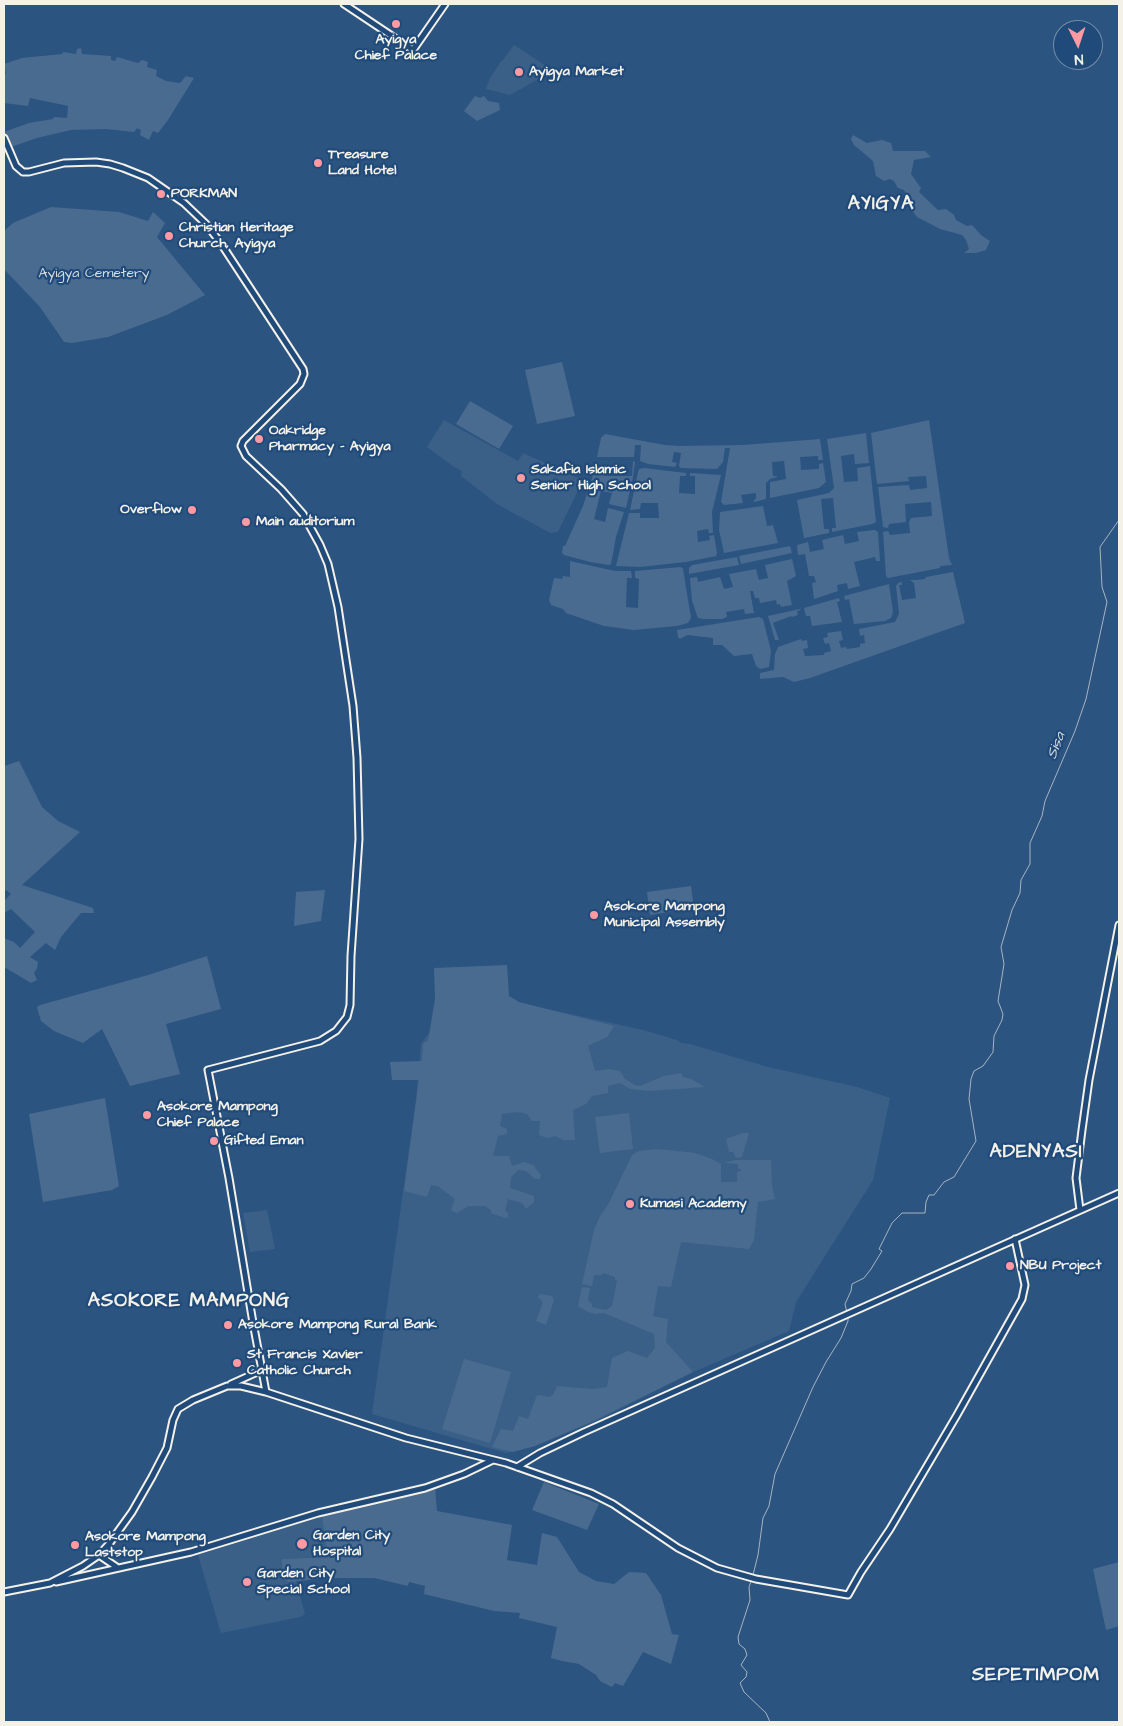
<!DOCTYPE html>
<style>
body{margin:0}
#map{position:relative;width:1123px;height:1726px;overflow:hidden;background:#2c5481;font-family:"Architects Daughter",sans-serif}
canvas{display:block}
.frame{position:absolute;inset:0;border:5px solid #f4f1e8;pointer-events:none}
.north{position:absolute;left:1053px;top:20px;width:50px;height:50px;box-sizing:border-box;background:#1f4a7a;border:1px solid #748da6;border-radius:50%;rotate:176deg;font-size:14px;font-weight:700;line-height:20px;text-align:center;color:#f4f1e8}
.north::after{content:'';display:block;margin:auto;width:18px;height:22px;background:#ff9aa2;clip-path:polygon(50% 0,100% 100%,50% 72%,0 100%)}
</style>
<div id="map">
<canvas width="1123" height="1726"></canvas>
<div class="frame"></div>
<div class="north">N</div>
</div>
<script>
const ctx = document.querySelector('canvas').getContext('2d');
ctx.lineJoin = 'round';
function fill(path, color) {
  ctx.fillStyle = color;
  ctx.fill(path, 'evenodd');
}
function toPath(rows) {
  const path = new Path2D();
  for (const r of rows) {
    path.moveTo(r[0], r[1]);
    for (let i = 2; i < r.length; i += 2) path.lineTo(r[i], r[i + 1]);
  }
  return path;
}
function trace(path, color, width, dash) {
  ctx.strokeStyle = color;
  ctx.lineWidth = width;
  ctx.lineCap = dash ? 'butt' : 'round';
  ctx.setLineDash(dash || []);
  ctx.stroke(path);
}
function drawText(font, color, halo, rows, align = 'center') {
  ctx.font = font + ' "Architects Daughter",sans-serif';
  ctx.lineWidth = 4.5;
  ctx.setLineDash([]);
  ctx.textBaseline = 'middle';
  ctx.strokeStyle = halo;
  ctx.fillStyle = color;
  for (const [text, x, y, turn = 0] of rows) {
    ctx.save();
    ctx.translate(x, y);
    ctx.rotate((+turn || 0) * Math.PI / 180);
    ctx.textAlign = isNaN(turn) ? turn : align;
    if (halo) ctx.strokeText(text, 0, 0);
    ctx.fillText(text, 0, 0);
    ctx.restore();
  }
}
fill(toPath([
 [514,45,548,67,542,77,510,95,486,89,490,78,502,60,503,60],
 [444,420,518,461,523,453,583,480,558,532,550,533,497,504,461,476,462,471,454,467,427,447],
 [511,1001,643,1030,677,1040,681,1043,690,1044,768,1067,857,1087,890,1098,873,1180,796,1302,789,1331,691,1373,596,1421,535,1446,506,1453,372,1414,416,1099,421,1044,431,1030],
 [267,1210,275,1249,250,1252,243,1213],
 [322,1516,327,1557,282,1559,289,1582,296,1581,305,1614,300,1617,221,1633,198,1555]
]), '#3b6088');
fill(toPath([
 [81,48,82,54,111,56,111,60,115,61,117,57,138,63,142,60,148,62,147,67,157,70,156,76,166,81,180,83,186,76,194,78,168,120,158,133,153,131,149,140,140,135,141,130,137,128,134,132,106,129,71,130,37,138,11,147,4,132,29,123,53,119,54,117,67,118,68,106,30,98,28,106,4,103,4,75,6,74,4,64,22,58,62,54,63,52,76,54,77,49],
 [475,96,480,98,484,96,488,101,499,103,500,110,477,121,464,111],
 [853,135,867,143,882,140,891,143,893,151,925,151,931,157,914,160,911,174,921,188,919,192,938,210,946,209,954,215,956,220,967,226,972,225,981,235,990,241,986,250,976,253,964,253,969,249,966,240,962,235,940,229,917,217,911,209,909,198,904,190,898,188,894,181,890,179,884,181,876,176,873,161,854,145,851,139],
 [51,207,119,212,148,221,153,212,165,223,157,237,205,295,167,315,108,337,72,343,64,342,40,307,4,269,4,231,13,223],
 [562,362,575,416,537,424,525,370],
 [470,401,513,426,499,449,456,424],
 [929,420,949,558,952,565,940,566,940,568,888,578,886,576,883,532,888,531,890,535,910,533,909,522,911,518,932,516,931,502,905,504,906,522,889,524,888,528,883,527,878,487,909,485,910,490,927,488,926,476,908,477,909,481,877,484,871,433],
 [866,433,869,463,855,464,854,454,841,456,844,482,858,481,857,468,870,466,876,522,872,524,832,532,832,528,836,528,833,498,821,499,824,529,829,529,829,533,804,538,797,500,829,493,834,488,827,439],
 [605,434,665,445,679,446,743,445,820,439,823,460,818,460,818,456,800,457,801,470,819,469,819,464,823,463,826,482,819,488,770,498,770,482,786,479,784,461,772,462,773,476,777,476,777,477,770,479,766,483,766,499,754,502,754,500,756,499,756,493,741,495,743,503,724,505,721,502,730,448,725,448,723,462,717,469,681,468,679,466,681,453,674,452,672,462,677,463,675,467,648,464,640,461,641,445,635,445,634,457,597,457,601,438],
 [633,461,635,462,633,477,626,508,609,504,612,493,601,491,594,519,605,522,608,508,624,512,616,537,611,564,609,565,590,562,564,555,562,553,563,546,565,546,583,506,594,472,600,472,606,476,632,476],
 [644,468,686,473,686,476,680,476,679,493,695,494,695,476,690,476,690,473,721,475,712,512,713,533,709,533,708,529,697,531,698,542,710,540,709,536,714,535,717,553,716,556,686,562,640,567,616,566,629,513,640,513,640,518,659,518,658,503,641,503,640,509,630,510,638,472,639,469],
 [763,506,767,526,773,525,778,543,724,553,719,530,720,512],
 [875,530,878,532,880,561,876,561,875,557,854,562,860,586,848,589,847,583,837,585,838,591,814,599,812,583,816,582,814,576,809,576,805,554,798,555,797,545,808,542,810,552,824,549,822,540,843,535,845,544,859,541,857,532],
 [790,546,792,553,741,564,739,556],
 [737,557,739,565,689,574,689,568,692,565],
 [792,559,796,576,787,581,792,605,781,607,780,604,777,605,776,600,760,603,759,598,755,598,753,591,750,591,754,613,745,614,744,609,726,612,727,617,722,619,704,619,698,618,692,601,690,578,697,577,698,582,720,577,724,589,733,587,729,574,756,569,759,580,768,578,765,565],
 [570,561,615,571,631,571,632,578,627,578,626,607,638,608,639,579,635,578,635,571,681,567,683,569,691,618,688,623,677,626,634,630,604,626,566,613,563,609,551,605,549,600,554,578,562,579,563,576,570,577],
 [953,572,965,623,810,678,794,682,783,677,760,679,760,673,774,670,775,654,778,647,801,639,802,641,807,640,808,648,803,649,805,656,824,655,824,653,831,651,829,643,825,644,823,638,828,637,827,633,841,631,843,640,839,641,841,648,846,647,847,649,860,647,860,644,865,643,864,635,860,636,859,629,895,622,899,614,896,586,898,583,902,582,902,585,899,585,902,600,916,598,914,583,910,580,916,580,925,579,926,577],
 [889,584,893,612,891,618,885,621,854,624,849,599,845,600,844,596],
 [839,598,840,601,837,602,842,622,812,626,810,616,806,616,804,608],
 [800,609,801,610,797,611,798,615,792,617,791,616,773,623,779,640,775,640,768,616],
 [759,617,763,619,771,651,769,667,760,669,756,666,752,654,734,656,722,645,713,645,713,638,687,635,680,639,678,637,677,630],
 [19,761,42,807,58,821,80,832,22,885,93,908,94,913,81,913,61,937,55,950,46,943,30,957,38,962,37,968,34,973,37,980,31,983,4,967,4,938,14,942,20,948,35,932,11,909,4,913,4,901,11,894,6,890,4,892,4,766],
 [691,886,694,908,650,915,647,892],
 [325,890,321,921,294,926,296,892],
 [207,956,221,1009,166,1024,180,1074,130,1086,102,1029,83,1043,54,1031,41,1021,38,1011,37,1007,40,1005,148,975],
 [507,965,509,996,519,1002,614,1026,607,1037,588,1046,595,1071,609,1069,620,1071,625,1079,635,1085,640,1086,664,1076,681,1073,683,1077,691,1079,705,1087,650,1091,630,1089,620,1083,608,1086,608,1093,592,1096,586,1104,573,1110,575,1140,564,1140,555,1136,547,1138,539,1135,540,1121,532,1121,527,1114,517,1112,502,1114,500,1126,507,1129,507,1134,498,1136,493,1156,509,1156,512,1166,524,1162,533,1165,541,1175,540,1179,535,1179,526,1171,518,1170,511,1177,510,1188,534,1196,534,1202,526,1209,522,1203,508,1199,505,1210,508,1213,508,1217,505,1218,491,1213,491,1210,485,1206,469,1206,457,1213,451,1210,455,1199,438,1186,431,1185,427,1197,404,1191,419,1080,392,1080,390,1062,422,1061,423,1045,425,1042,428,1041,435,999,434,968],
 [105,1098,119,1186,112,1190,43,1202,29,1114],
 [629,1113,633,1149,600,1153,595,1117],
 [743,1133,749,1133,742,1157,736,1158,733,1152,729,1152,726,1139],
 [658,1149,695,1153,712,1159,721,1164,721,1182,737,1182,737,1172,741,1171,741,1169,738,1169,738,1164,726,1163,726,1162,736,1160,771,1160,772,1186,775,1199,758,1202,754,1240,749,1249,681,1242,671,1287,658,1286,653,1316,668,1319,666,1342,693,1372,595,1420,535,1446,513,1452,492,1447,501,1429,513,1431,519,1416,528,1419,537,1395,549,1397,553,1395,557,1386,593,1389,607,1387,612,1358,628,1351,647,1358,655,1348,654,1334,604,1313,595,1314,586,1311,578,1306,582,1287,590,1288,588,1300,592,1304,592,1307,606,1310,612,1306,617,1280,615,1280,615,1277,603,1273,602,1275,594,1275,592,1286,582,1284,594,1230,600,1216,608,1205,632,1155,639,1151],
 [540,1294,552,1296,554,1300,546,1325,536,1321,543,1302,538,1297],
 [464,1359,511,1372,490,1443,442,1429],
 [544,1482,599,1504,587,1530,532,1510],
 [435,1487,437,1511,512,1525,507,1560,537,1565,542,1533,557,1537,579,1572,596,1581,614,1584,629,1572,646,1573,661,1595,672,1634,679,1635,671,1664,643,1652,623,1686,615,1683,612,1687,600,1681,596,1675,579,1664,562,1661,551,1658,557,1627,519,1618,520,1613,494,1611,424,1594,425,1586,409,1582,408,1586,374,1578,328,1578,289,1582,282,1578,282,1559,327,1557,322,1516,335,1511],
 [1119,1562,1119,1626,1106,1630,1093,1569]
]), '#496b90');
trace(toPath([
 [847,1313,845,1304,851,1291,852,1284,864,1278,871,1269,882,1251,879,1249,892,1223,902,1213,925,1213,926,1202,929,1195,934,1195,944,1182,954,1177,976,1141,969,1099,971,1079,974,1071,983,1066,993,1052,994,1036,1002,1020,1003,1014,998,1001,1004,964,1001,947,1012,910,1020,893,1021,880,1030,864,1030,843,1042,816,1045,801,1075,731,1086,699,1107,602,1102,587,1100,547,1119,520],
 [753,1575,758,1555,763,1518,769,1506,775,1474,813,1387,826,1362,841,1338,848,1321,848,1317],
 [752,1579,749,1587,750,1600,738,1637,739,1644,745,1649,747,1655,741,1665,747,1672,746,1677,740,1683,744,1692,766,1713,770,1722]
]), '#a7b4c0', 1);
const minor = toPath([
 [344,4,413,50,445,4],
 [4,138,16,166,23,172,29,172,64,163,96,162,110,164,123,168,148,178,184,203,206,224,220,242,303,369,304,374,300,384,243,441,241,446,246,456,281,489,303,514,320,545,328,564,338,607,353,706,357,758,359,839,351,956,350,1005,347,1017,336,1031,320,1041,208,1070,229,1178,252,1317,266,1392],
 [1080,1210,1076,1178,1082,1130,1089,1080,1119,925],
 [231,1384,262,1370],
 [517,1467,540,1453,584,1432,1119,1193],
 [99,1555,118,1568],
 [56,1582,191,1552,318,1513,425,1488,464,1474,493,1460],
 [4,1592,50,1583,83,1566,99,1555,109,1544,132,1512,152,1477,167,1448,173,1420,178,1409,193,1400,227,1386,241,1386,266,1392,406,1438,506,1463,591,1493,613,1504,678,1548,717,1568,756,1579,848,1595,861,1572,890,1529,957,1415,1022,1299,1025,1285,1015,1239]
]);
trace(minor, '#f4f1e8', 9);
trace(minor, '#1f4a7a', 5);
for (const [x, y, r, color] of [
 [396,24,5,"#ff9aa2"],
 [519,72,5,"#ff9aa2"],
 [318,163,5,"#ff9aa2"],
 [161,194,5,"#ff9aa2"],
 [169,236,5,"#ff9aa2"],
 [259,439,5,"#ff9aa2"],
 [521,478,5,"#ff9aa2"],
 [192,510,5,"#ff9aa2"],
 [246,522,5,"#ff9aa2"],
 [594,915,5,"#ff9aa2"],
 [147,1115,5,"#ff9aa2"],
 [214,1141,5,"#ff9aa2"],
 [630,1204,5,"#ff9aa2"],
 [1010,1266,5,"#ff9aa2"],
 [228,1325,5,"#ff9aa2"],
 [237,1363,5,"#ff9aa2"],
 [302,1544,6,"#ff9aa2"],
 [75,1545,5,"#ff9aa2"],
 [247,1582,5,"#ff9aa2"]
]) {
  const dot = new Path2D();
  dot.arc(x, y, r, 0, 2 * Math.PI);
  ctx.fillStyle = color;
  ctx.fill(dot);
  trace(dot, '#1f4a7a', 2);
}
drawText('bold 14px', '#f4f1e8', '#1f4a7a', [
 ["Ayigya",396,40,"center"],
 ["Chief Palace",396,56,"center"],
 ["Ayigya Market",529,72],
 ["Treasure",328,155],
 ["Land Hotel",328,171],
 ["PORKMAN",171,194],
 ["Christian Heritage",179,228],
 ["Church, Ayigya",179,244],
 ["Oakridge",269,431],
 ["Pharmacy - Ayigya",269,447],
 ["Sakafia Islamic",531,470],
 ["Senior High School",531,486],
 ["Overflow",182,510,"right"],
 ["Main auditorium",256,522],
 ["Asokore Mampong",604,907],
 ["Municipal Assembly",604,923],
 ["Asokore Mampong",157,1107],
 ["Chief Palace",157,1123],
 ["Gifted Eman",224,1141],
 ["Kumasi Academy",640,1204],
 ["NBU Project",1020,1266],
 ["Asokore Mampong Rural Bank",238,1325],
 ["St Francis Xavier",247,1355],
 ["Catholic Church",247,1371],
 ["Garden City",313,1536],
 ["Hospital",313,1552],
 ["Asokore Mampong",85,1537],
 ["Laststop",85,1553],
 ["Garden City",257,1574],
 ["Special School",257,1590]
], 'left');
drawText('14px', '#dadddb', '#1f4a7a', [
 ["Ayigya Cemetery",94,274]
]);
drawText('italic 15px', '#dadddb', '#1f4a7a', [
 ["Sisa",1057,746,-69]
]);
ctx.letterSpacing = '1px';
drawText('bold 19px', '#f4f1e8', '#1f4a7a', [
 ["AYIGYA",881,205],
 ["ADENYASI",1036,1153],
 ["ASOKORE MAMPONG",189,1302],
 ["SEPETIMPOM",1036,1676]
]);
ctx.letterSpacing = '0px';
</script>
